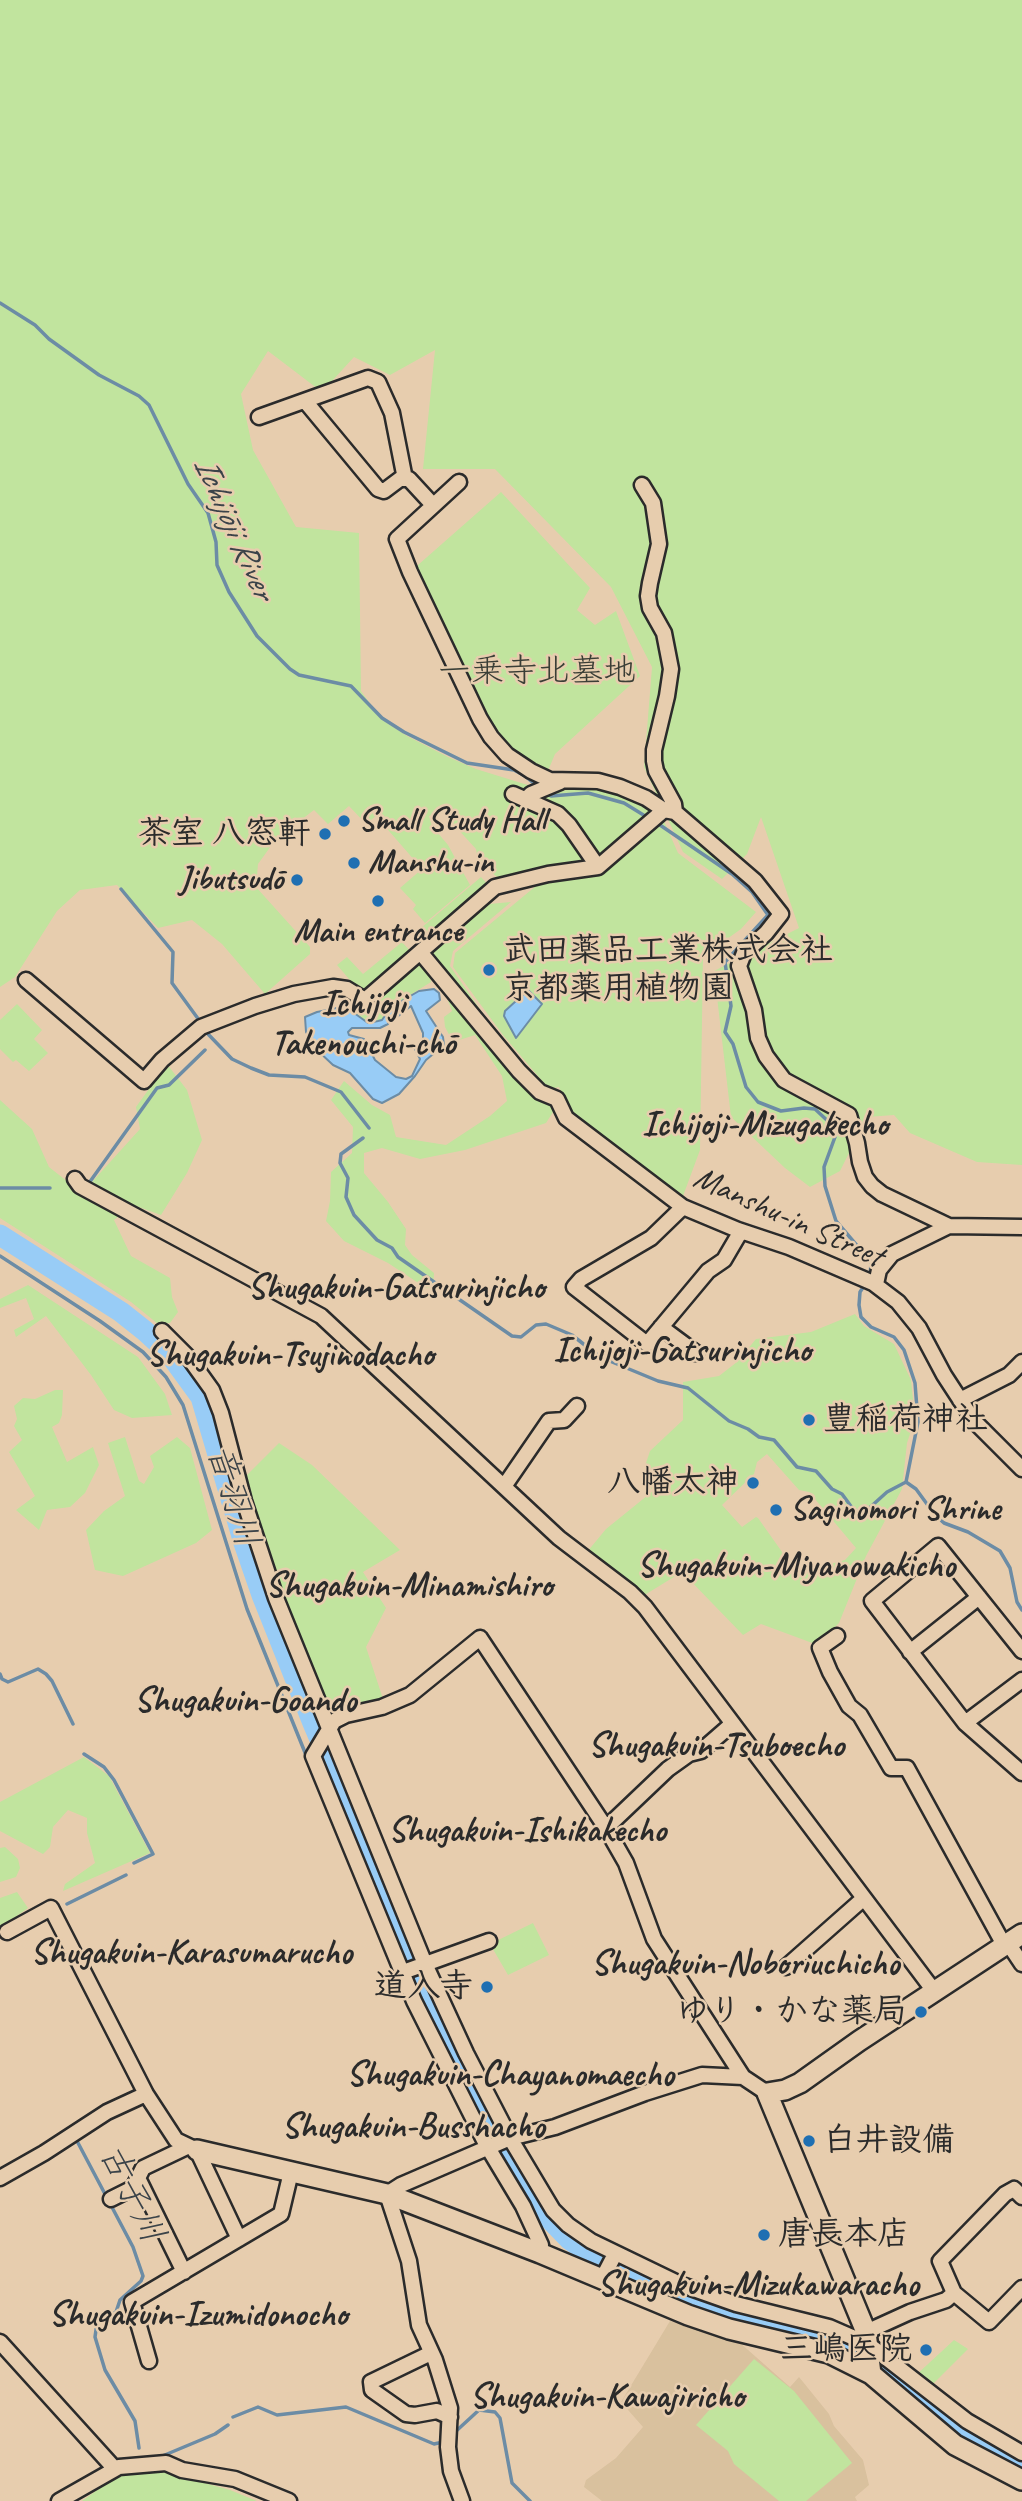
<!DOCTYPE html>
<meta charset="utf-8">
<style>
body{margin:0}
canvas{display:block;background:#e7cdae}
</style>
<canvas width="1022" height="2501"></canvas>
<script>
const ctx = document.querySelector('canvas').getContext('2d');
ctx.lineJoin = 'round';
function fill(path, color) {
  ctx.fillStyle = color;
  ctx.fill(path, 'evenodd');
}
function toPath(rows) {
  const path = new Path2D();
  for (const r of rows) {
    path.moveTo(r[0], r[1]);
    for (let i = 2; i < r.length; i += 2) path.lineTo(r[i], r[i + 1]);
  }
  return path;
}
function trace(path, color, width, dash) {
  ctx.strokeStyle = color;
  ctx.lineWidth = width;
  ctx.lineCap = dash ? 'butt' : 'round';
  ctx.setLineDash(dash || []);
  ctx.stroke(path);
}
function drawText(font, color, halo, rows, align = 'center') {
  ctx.font = font + ' Caveat,"Klee One",sans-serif';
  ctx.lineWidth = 5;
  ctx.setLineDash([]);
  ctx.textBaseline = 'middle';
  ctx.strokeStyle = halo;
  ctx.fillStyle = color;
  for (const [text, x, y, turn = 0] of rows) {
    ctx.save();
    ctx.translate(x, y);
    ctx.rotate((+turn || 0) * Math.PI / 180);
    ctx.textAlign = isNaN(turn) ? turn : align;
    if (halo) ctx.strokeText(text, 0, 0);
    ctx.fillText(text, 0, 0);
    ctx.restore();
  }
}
fill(toPath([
 [670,2321,739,2342,790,2387,799,2377,829,2414,834,2426,863,2460,869,2485,855,2497,857,2501,602,2501,584,2487,586,2480,616,2458,643,2427,621,2402]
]), '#d9c19e');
fill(toPath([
 [0,0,1022,0,1022,1165,977,1162,910,1133,894,1115,867,1117,840,1171,810,1187,785,1168,731,1117,714,971,799,928,761,817,747,854,722,879,683,852,644,767,652,667,611,587,495,469,423,469,435,350,390,375,354,357,322,392,268,351,241,394,253,450,296,527,359,533,361,691,381,719,407,736,448,757,476,769,531,786,521,803,561,820,587,857,582,864,497,877,478,861,476,849,443,813,429,816,432,826,448,845,470,885,425,923,413,909,416,905,400,888,422,869,376,816,366,824,349,806,328,824,314,810,276,839,258,864,256,887,310,947,310,954,265,994,222,944,192,920,158,928,117,885,80,890,57,911,15,977,0,987],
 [501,492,590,588,577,610,595,625,616,611,640,676,555,754,545,778,491,737,410,572],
 [602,788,657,810,599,859,563,810,543,799,553,791],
 [663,819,678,853,756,912,741,929,703,956,700,1150,683,1196,570,1112,559,1087,549,1089,503,1035,453,967,455,953,548,876,599,872],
 [481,877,490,887,423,944,414,934],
 [511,902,453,951,450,966,486,1018,541,1083,555,1109,546,1123,465,1150,420,1159,382,1148,364,1153,364,1173,388,1202,406,1229,405,1245,412,1255,434,1273,433,1287,426,1288,388,1263,344,1241,326,1221,330,1201,331,1172,352,1153,353,1127,331,1100,344,1081,372,1105,390,1115,396,1137,446,1145,490,1116,507,1101,502,1076,475,1035,453,1042,445,1027,444,1017,452,1011,430,954,489,904],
 [402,942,412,953,362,994,337,965,347,957,363,974],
 [420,962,429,975,431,982,391,1007,382,1020,368,1023,350,1009,348,1004,353,999],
 [17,1004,42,1030,34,1039,48,1053,29,1071,16,1060,13,1062,0,1049,0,1020],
 [167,1064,187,1090,202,1140,187,1173,161,1215,133,1205,114,1220,131,1256,170,1278,172,1297,178,1312,170,1323,158,1324,131,1302,0,1218,0,1100,32,1129,49,1167,82,1193,140,1129,136,1107],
 [28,1285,138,1357,165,1394,172,1415,132,1418,114,1410,91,1375,46,1316,16,1337,14,1330,34,1319,26,1298,0,1308,0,1299],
 [855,1314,864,1326,894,1344,911,1380,915,1419,907,1443,902,1489,866,1556,839,1623,828,1634,815,1644,761,1624,743,1635,682,1572,643,1596,612,1567,587,1552,606,1529,653,1491,642,1475,650,1451,683,1420,683,1382,719,1376,737,1362,756,1339,811,1332],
 [767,1454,799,1490,809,1492,856,1548,845,1560,797,1573,758,1518,756,1517,742,1527,722,1505,754,1474,757,1462],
 [55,1390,63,1390,62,1415,59,1423,52,1427,67,1462,93,1447,99,1465,85,1493,70,1507,47,1510,39,1530,16,1510,35,1496,9,1452,22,1440,14,1426,17,1419,14,1406,23,1398,35,1399],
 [125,1437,139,1481,144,1484,154,1467,150,1456,177,1437,190,1448,212,1530,196,1543,123,1576,95,1570,86,1530,104,1511,125,1496,108,1443],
 [279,1443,312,1465,400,1550,363,1572,386,1608,366,1647,383,1699,333,1718,265,1548,245,1477],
 [84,1757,109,1776,150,1853,63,1891,65,1884,95,1863,87,1833,87,1818,68,1810,53,1827,50,1847,43,1854,0,1831,0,1802],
 [5,1847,18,1859,20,1868,16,1877,0,1882,0,1848],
 [17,1892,28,1908,0,1928,0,1898],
 [533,1923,549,1955,508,1975,490,1944],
 [954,2340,968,2349,931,2386,915,2376],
 [754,2359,794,2391,852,2463,806,2501,779,2501,734,2464,728,2451,696,2425],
 [165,2472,230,2490,257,2501,82,2501,118,2475]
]), '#c1e49e');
const water = toPath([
 [434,989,439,993,440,1000,426,1011,443,1037,444,1045,426,1060,415,1076,399,1094,382,1103,373,1099,350,1073,333,1065,316,1049,306,1032,305,1017,317,1012,337,1008,350,1010,368,1023,378,1021,382,1020,391,1007,419,991,434,989],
 [411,1006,423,1033,423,1042,414,1047,420,1059,412,1076,406,1079,396,1077,375,1060,364,1039,349,1035,348,1032,352,1028,380,1028,388,1024,388,1019,391,1016,397,1017,411,1006],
 [528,990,542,1004,516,1038,504,1016,505,1011,528,990]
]);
fill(water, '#98ccf6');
trace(water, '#6c8ca5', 2);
trace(toPath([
 [0,303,35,325,49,339,99,375,139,396,149,405,188,484,208,513,216,542,217,565,229,592,257,636,290,669,299,675,351,686,382,718,404,732,467,763,514,770,525,776,537,786],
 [546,794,551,796,588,793,624,803,650,819],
 [657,823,732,874,752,892,768,915,725,962,731,1006,725,1032,733,1044,746,1087,758,1102,781,1111,804,1108,815,1109,832,1125,835,1137,824,1167,825,1186,836,1221,871,1262,870,1277],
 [121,889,173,952,172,983,199,1020],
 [207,1033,232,1059,251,1068,269,1075,305,1077,341,1092,369,1128],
 [363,1138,341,1154,340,1163,348,1178,346,1197,354,1215,377,1240,392,1248,398,1257,512,1336,521,1337,536,1325,546,1324,572,1335,600,1357,658,1381,688,1388,729,1421,748,1429,759,1437,774,1440,797,1467,816,1471,832,1489,842,1494,853,1509,859,1512,866,1511,887,1492,906,1482],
 [89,1183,157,1088,169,1085,205,1050],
 [0,1188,50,1188],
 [0,1256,100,1321,143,1352,166,1377,183,1405,247,1609,306,1755],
 [866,1283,860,1292,859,1305,861,1317,871,1327,894,1337,904,1350,915,1383,918,1422,906,1482,916,1489,935,1515,944,1523,968,1532,1000,1551,1010,1568,1017,1602,1022,1610],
 [0,1674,2,1679,8,1682,38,1669,46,1674,52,1681,73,1724],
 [84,1754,104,1767,114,1780,153,1854,134,1863],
 [67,1904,126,1875],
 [77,2141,133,2247,143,2276,141,2281,120,2300,116,2312,97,2323,95,2337,105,2370,135,2421,139,2448],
 [233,2417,258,2407,277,2415,346,2407,434,2444,443,2442],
 [454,2433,479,2410,495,2412,500,2418,512,2483,530,2501],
 [160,2457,215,2434,228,2425]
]), '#6c8ca5', 3.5);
trace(toPath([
 [0,1235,121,1312,145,1331,169,1353,201,1397,244,1543,262,1595,313,1723,405,1938,426,1994,450,2051,537,2206,569,2239,582,2248,668,2291,711,2307,814,2334,849,2347,874,2362,975,2440,1022,2465]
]), '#98ccf6', 21);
const street = toPath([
 [305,401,378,489,384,491,400,479,409,479,433,505],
 [259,417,368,378,378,382,392,413,405,479],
 [459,482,397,539,410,572,480,719,491,737,507,755,531,771,550,780,598,781,620,787,646,798,664,810,675,812,755,881,781,914,766,933,744,953,739,966,754,1010,758,1038,766,1056,784,1080,849,1115,857,1143,860,1162,865,1177,872,1186,882,1194,949,1226],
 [642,485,653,503,659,544,650,583,648,596,650,608,664,633,671,669,667,696,654,750,654,761,656,771,674,804,675,812],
 [513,794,558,814,569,825,598,867],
 [525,800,531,794,560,782],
 [421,953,519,1071,540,1092,557,1099,566,1118,683,1207,738,1230,789,1247,873,1283,898,1302,919,1328,944,1375,974,1421,1022,1469],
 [26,980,144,1081,162,1060,201,1027,255,1006,294,994,333,987,347,989,365,1000,495,887,548,874,598,867,664,810],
 [75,1179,80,1186,321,1316,559,1538,630,1592,645,1607,934,1991],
 [683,1207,651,1238,581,1279,574,1287,647,1344,708,1271,724,1260,741,1231],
 [876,1284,879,1270,892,1254,949,1226,1022,1227],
 [661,1327,696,1353],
 [162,1331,189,1358,212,1390,221,1413,244,1501,276,1598,425,1964,466,2053,510,2138,553,2210,568,2225,591,2241,682,2285,736,2304,829,2327,868,2344,967,2421,1022,2453],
 [960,1400,1009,1375,1022,1362],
 [505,1485,549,1421,564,1420,577,1406],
 [837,1636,820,1648,830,1672,849,1706,860,1715,891,1768,907,1768,1004,1945],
 [1022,1651,938,1546,872,1601,965,1723,1022,1773],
 [910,1652,979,1597],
 [965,1723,1022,1680],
 [606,1828,668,1769,689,1754,701,1751,732,1724],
 [7,1932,51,1908,146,2094,176,2140,197,2150,239,2239],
 [1008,1943,1022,1964],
 [786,1967,864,1898],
 [403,1972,489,1941],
 [0,2178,44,2153,107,2112,146,2094],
 [138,2178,184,2272],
 [1022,2197,1014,2189,1005,2194,940,2261,954,2293,989,2322,1022,2288],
 [111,2199,133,2188,143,2168,187,2147],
 [540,2253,541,2245,523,2206,487,2146,414,2001,313,1756,334,1721,346,1715,382,1707,410,1695,480,1638,606,1828,626,1863,654,1939,743,2077],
 [602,2279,615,2254],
 [866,2332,910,2312,946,2300,954,2293],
 [0,2342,115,2469],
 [431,2353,371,2382,372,2390,406,2414,415,2415,437,2411,450,2417],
 [149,2361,132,2302,281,2214,291,2172],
 [59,2501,119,2467,166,2463,182,2470,235,2479,289,2501],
 [462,2501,451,2471,448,2447,450,2408,435,2360,419,2325,409,2261,387,2194,401,2185,510,2138,555,2127,645,2093,702,2075,743,2077,767,2093]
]);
const secondary = toPath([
 [197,2150,387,2194,540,2253,688,2315,729,2329,829,2353,871,2374,955,2445,1022,2480],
 [871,2374,866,2332,767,2093,785,2090,800,2083,859,2041,1022,1934]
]);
trace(street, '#2b2b2b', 19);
trace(secondary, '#2b2b2b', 24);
trace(street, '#e7cdae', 14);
trace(secondary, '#e7cdae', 19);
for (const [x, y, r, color] of [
 [344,821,7,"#1f6fb2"],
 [325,834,7,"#1f6fb2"],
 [354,863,7,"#1f6fb2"],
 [297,880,7,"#1f6fb2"],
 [378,901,7,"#1f6fb2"],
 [489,970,7,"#1f6fb2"],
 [809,1420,7,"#1f6fb2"],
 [753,1483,7,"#1f6fb2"],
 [776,1510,7,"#1f6fb2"],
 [487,1987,7,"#1f6fb2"],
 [921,2012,7,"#1f6fb2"],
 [809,2141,7,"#1f6fb2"],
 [764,2235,7,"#1f6fb2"],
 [926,2350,7,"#1f6fb2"]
]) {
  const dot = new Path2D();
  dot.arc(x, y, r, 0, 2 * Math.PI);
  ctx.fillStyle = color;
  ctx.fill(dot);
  trace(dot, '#e7cdae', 2.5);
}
drawText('33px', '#3a3e36', '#e7cdae', [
 ["一乗寺北墓地",537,672]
]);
drawText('bold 33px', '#2b2b2b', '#e7cdae', [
 ["Small Study Hall",358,821],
 ["茶室 八窓軒",311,834,"right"],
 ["Manshu-in",368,863],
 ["Jibutsudō",283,880,"right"],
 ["Main entrance",378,932,"center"],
 ["武田薬品工業株式会社",503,951],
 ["京都薬用植物園",503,989],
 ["豊稲荷神社",823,1420],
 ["八幡太神",739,1483,"right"],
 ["Saginomori Shrine",790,1510],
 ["道入寺",473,1987,"right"],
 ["ゆり・かな薬局",907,2012,"right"],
 ["白井設備",823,2141],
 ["唐長本店",778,2235],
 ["三嶋医院",912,2350,"right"]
], 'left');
drawText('33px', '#2b2b2b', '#e7cdae', [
 ["Manshu-in Street",788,1218,24]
]);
drawText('italic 35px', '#3b4349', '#e7cdae', [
 ["Ichijōji River",233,528,66],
 ["音羽川",232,1496,73],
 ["古子川",131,2194,64]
]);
drawText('bold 35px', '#2b2b2b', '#e7cdae', [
 ["Ichijoji",363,1005],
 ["Takenouchi-chō",363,1045],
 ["Ichijoji-Mizugakecho",765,1126],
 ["Shugakuin-Gatsurinjicho",396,1289],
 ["Ichijoji-Gatsurinjicho",682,1352],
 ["Shugakuin-Tsujinodacho",290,1356],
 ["Shugakuin-Miyanowakicho",796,1567],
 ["Shugakuin-Minamishiro",409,1587],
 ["Shugakuin-Goando",245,1702],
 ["Shugakuin-Tsuboecho",716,1747],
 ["Shugakuin-Ishikakecho",527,1832],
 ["Shugakuin-Karasumarucho",191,1954],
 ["Shugakuin-Noboriuchicho",745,1965],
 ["Shugakuin-Chayanomaecho",510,2076],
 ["Shugakuin-Busshacho",413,2128],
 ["Shugakuin-Mizukawaracho",758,2286],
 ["Shugakuin-Izumidonocho",198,2316],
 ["Shugakuin-Kawajiricho",607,2398]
]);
</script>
